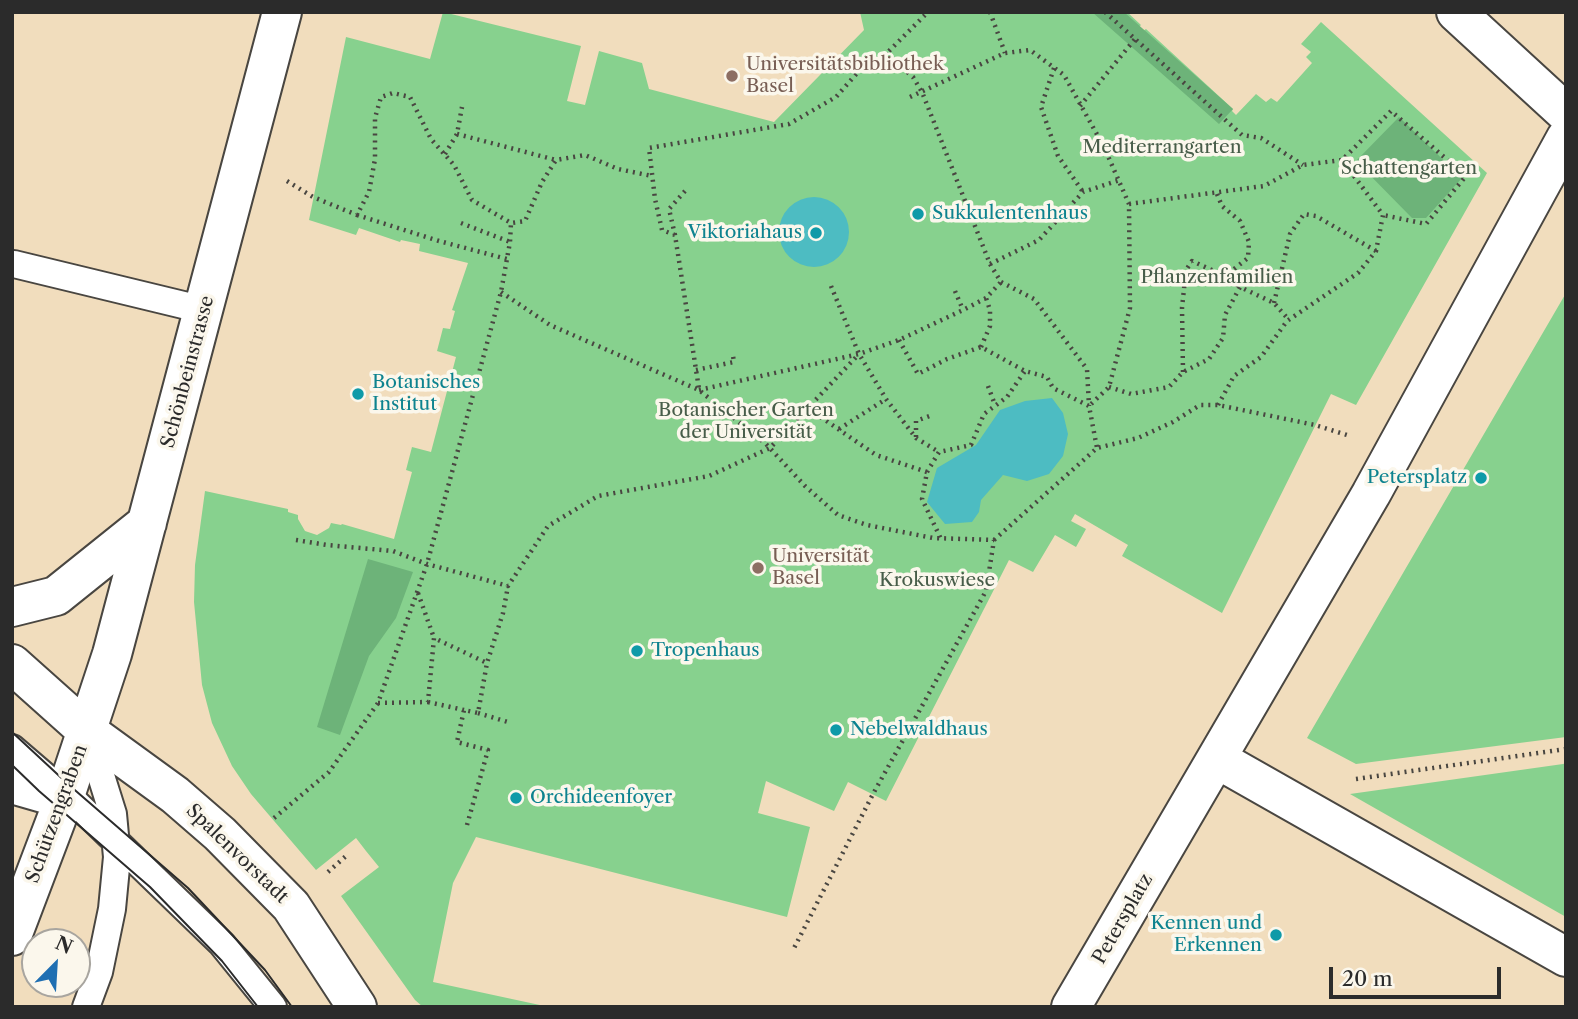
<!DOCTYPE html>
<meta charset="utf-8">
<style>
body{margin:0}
#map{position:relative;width:1578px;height:1019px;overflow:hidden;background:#f1ddbd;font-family:"Libre Caslon Text",serif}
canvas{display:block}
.frame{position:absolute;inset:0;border:14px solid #2b2b2b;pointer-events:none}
.north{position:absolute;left:21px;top:928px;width:70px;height:70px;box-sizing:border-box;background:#fbf7ec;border:2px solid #a8a59f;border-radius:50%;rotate:24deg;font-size:19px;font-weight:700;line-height:28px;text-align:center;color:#2b2b2b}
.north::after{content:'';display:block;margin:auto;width:24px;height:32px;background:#1f6fb2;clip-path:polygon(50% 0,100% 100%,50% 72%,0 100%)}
.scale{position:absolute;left:1329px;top:967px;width:172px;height:32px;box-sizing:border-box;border:4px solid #2b2b2b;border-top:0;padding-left:9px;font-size:21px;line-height:24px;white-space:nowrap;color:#2b2b2b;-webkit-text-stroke:5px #fbf7ec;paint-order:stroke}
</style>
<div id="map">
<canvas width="1578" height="1019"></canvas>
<div class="frame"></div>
<div class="north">N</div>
<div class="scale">20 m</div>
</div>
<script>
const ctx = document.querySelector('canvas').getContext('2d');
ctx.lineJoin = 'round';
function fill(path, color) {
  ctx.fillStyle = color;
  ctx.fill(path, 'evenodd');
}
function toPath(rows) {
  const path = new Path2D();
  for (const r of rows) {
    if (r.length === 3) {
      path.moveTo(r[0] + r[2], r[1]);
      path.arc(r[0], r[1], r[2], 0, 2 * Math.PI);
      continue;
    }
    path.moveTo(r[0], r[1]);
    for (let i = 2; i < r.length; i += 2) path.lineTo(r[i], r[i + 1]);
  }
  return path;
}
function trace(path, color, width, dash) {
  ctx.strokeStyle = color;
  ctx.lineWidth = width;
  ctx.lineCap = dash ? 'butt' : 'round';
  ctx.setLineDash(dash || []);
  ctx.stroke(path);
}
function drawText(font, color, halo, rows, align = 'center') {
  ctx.font = font + ' "Libre Caslon Text",serif';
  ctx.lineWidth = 7;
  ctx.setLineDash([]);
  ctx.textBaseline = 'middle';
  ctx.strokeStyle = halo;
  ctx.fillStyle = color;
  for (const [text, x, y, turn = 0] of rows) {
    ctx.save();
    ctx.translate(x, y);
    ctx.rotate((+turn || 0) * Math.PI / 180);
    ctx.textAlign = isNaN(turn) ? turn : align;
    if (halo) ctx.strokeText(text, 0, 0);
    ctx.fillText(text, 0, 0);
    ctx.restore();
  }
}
fill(toPath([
 [443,12,581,46,567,101,585,105,599,51,642,63,649,89,774,122,864,30,860,12,1127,12,1141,25,1139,27,1143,31,1146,29,1233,109,1232,111,1236,115,1256,94,1266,102,1271,98,1277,102,1312,63,1306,57,1311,52,1301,44,1321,22,1487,173,1356,405,1331,394,1222,613,1122,556,1128,545,1075,514,1071,521,1086,529,1076,547,1055,535,1033,572,1009,560,886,801,848,782,834,811,766,781,758,813,810,827,787,917,476,837,453,883,433,982,549,1007,423,1007,415,1000,341,896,379,867,366,851,356,838,316,870,251,794,232,766,212,723,202,685,194,602,195,565,205,491,288,509,288,512,298,515,298,519,305,531,317,535,329,528,331,523,341,525,342,524,394,539,412,472,406,470,412,447,431,452,456,357,437,351,443,328,450,329,455,311,452,310,468,263,419,251,420,244,401,240,400,242,359,228,356,235,309,220,346,37,430,59],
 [1566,293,1566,737,1356,764,1307,738],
 [1566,763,1566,917,1350,794,1563,764]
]), '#87d18e');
fill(toPath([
 [1092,12,1124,12,1233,109,1219,124],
 [1399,117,1462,178,1426,218,1412,218,1356,161],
 [368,559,413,572,396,618,369,656,340,735,317,727]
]), '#6db379');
fill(toPath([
 [814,232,35],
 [1052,398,1063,413,1068,434,1063,456,1049,474,1027,481,1003,475,981,500,979,512,972,522,945,524,927,502,937,468,976,445,1000,410,1025,401]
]), '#4dbcc2');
const lane = toPath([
 [14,264,204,310],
 [12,748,75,802,222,944,273,1007],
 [86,1007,99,972,112,909,117,857,113,814,87,731]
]);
const street = toPath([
 [1456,12,1566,113],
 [87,731,175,795,220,834,291,906,357,1007],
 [1217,759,1566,957],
 [1071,1007,1371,494,1566,138]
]);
const secondary = toPath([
 [12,607,56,596,147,523],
 [12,664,87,731],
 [12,784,64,799],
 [12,936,64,799,112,654,282,12]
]);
trace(lane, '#494641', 30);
trace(street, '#494641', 42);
trace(secondary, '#494641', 42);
trace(toPath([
 [990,12,1005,53],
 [1105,12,1242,135,1261,138,1303,165],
 [886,54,913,77,922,92,990,264,1001,282,1034,299,1087,369,1089,406],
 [1054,68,1041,107,1058,156,1083,192],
 [910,97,1005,53,1030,50,1064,75,1104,147,1129,204,1130,308,1109,387,1089,406],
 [1080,106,1135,39],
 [457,134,556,160],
 [445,154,457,134,462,107],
 [287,181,313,197,357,215,369,192,375,159,375,118,381,97,393,93,410,97,431,139,454,165,472,200,511,223,525,221,542,182,556,160,585,155,618,169,652,176],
 [685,191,669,209,675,235,699,389],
 [1217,194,1222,206,1240,221,1249,242,1248,258,1225,276,1240,287],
 [1129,204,1264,186,1303,165,1342,160,1391,111,1466,176,1426,224,1383,215],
 [357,215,439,241,507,259],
 [461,223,510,242],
 [675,235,662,230,655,199,649,148,789,124,836,97,858,72,886,54,928,12],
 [990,264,1039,240,1083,192,1120,180],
 [831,286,859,354,886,399,916,438,939,452],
 [955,291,963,310],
 [501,292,550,325,699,390,766,444,805,486,838,515,867,525,933,538,994,540,986,591,873,794,793,950],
 [1274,303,1290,234,1304,214,1316,216,1376,251],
 [899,340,918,374,947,359,981,347,1025,371,1047,377,1053,388,1089,406,1097,448],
 [981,347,990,326,990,310,986,298],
 [696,370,734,362,733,356],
 [1183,372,1182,308,1186,270,1192,261,1225,276],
 [988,386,995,405],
 [1109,387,1131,394,1169,387,1183,372,1209,359,1223,338,1225,315,1240,287,1274,303,1289,320],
 [699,390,859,354,899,340,963,310,986,298,1001,282],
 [1218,405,1234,376,1261,357,1287,321,1358,273,1376,251,1383,215,1342,160],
 [809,409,876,455,927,472,922,499,941,539],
 [839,429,886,399],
 [916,437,916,421,932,415],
 [927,472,939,452,971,445,984,414,1007,397,1025,371],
 [296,540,327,545,393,551,427,564,508,586,548,526,598,496,709,476,770,448,859,354],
 [994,540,1097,448,1138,438,1173,422,1200,405,1218,405,1315,425,1347,435],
 [418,593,434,638],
 [428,702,464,710],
 [378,703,428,702,434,638,487,663],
 [478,713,508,722],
 [1356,779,1566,749],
 [274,818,329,772,378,703,427,564,501,292,510,242,511,223],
 [467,825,488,750,457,742,464,710,478,713,487,663,503,613,508,586],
 [328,872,346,856]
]), '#494641', 4.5, [2, 5]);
trace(lane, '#fff', 26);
trace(street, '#fff', 38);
trace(secondary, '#fff', 38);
trace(toPath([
 [12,732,69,785,188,888,265,970,292,1007],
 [12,765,39,791,150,887,222,961,258,1007]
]), '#2b2b2b', 2);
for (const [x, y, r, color] of [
 [732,76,7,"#8d6e63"],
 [918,214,7,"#0f9aa8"],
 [816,233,7,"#0f9aa8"],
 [358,394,7,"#0f9aa8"],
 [1481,478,7,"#0f9aa8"],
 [758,568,7,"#8d6e63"],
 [637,651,7,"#0f9aa8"],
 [836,730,7,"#0f9aa8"],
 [516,798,7,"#0f9aa8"],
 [1276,935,7,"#0f9aa8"]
]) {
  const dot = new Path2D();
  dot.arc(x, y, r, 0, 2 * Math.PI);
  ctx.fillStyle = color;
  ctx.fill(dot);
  trace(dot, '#fbf7ec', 2.5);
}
drawText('19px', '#785e54', '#fbf7ec', [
 ["Universitätsbibliothek",746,65],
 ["Basel",746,87],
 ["Universität",772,557],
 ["Basel",772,579]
], 'left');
drawText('19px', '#475d49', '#fbf7ec', [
 ["Mediterrangarten",1162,148],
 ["Schattengarten",1409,169],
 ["Pflanzenfamilien",1217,278],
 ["Botanischer Garten",746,411],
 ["der Universität",746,433],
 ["Krokuswiese",937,581]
]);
drawText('19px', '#0d838f', '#fbf7ec', [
 ["Sukkulentenhaus",932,214],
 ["Viktoriahaus",802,233,"right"],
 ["Botanisches",372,383],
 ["Institut",372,405],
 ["Petersplatz",1467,478,"right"],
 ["Tropenhaus",651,651],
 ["Nebelwaldhaus",850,730],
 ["Orchideenfoyer",530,798],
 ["Kennen und",1262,924,"right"],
 ["Erkennen",1262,946,"right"]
], 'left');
drawText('19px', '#2b2b2b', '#fbf7ec', [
 ["Schönbeinstrasse",188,372,-75],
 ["Schützengraben",57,814,-70],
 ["Spalenvorstadt",237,854,44],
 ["Petersplatz",1123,919,-60]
]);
</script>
